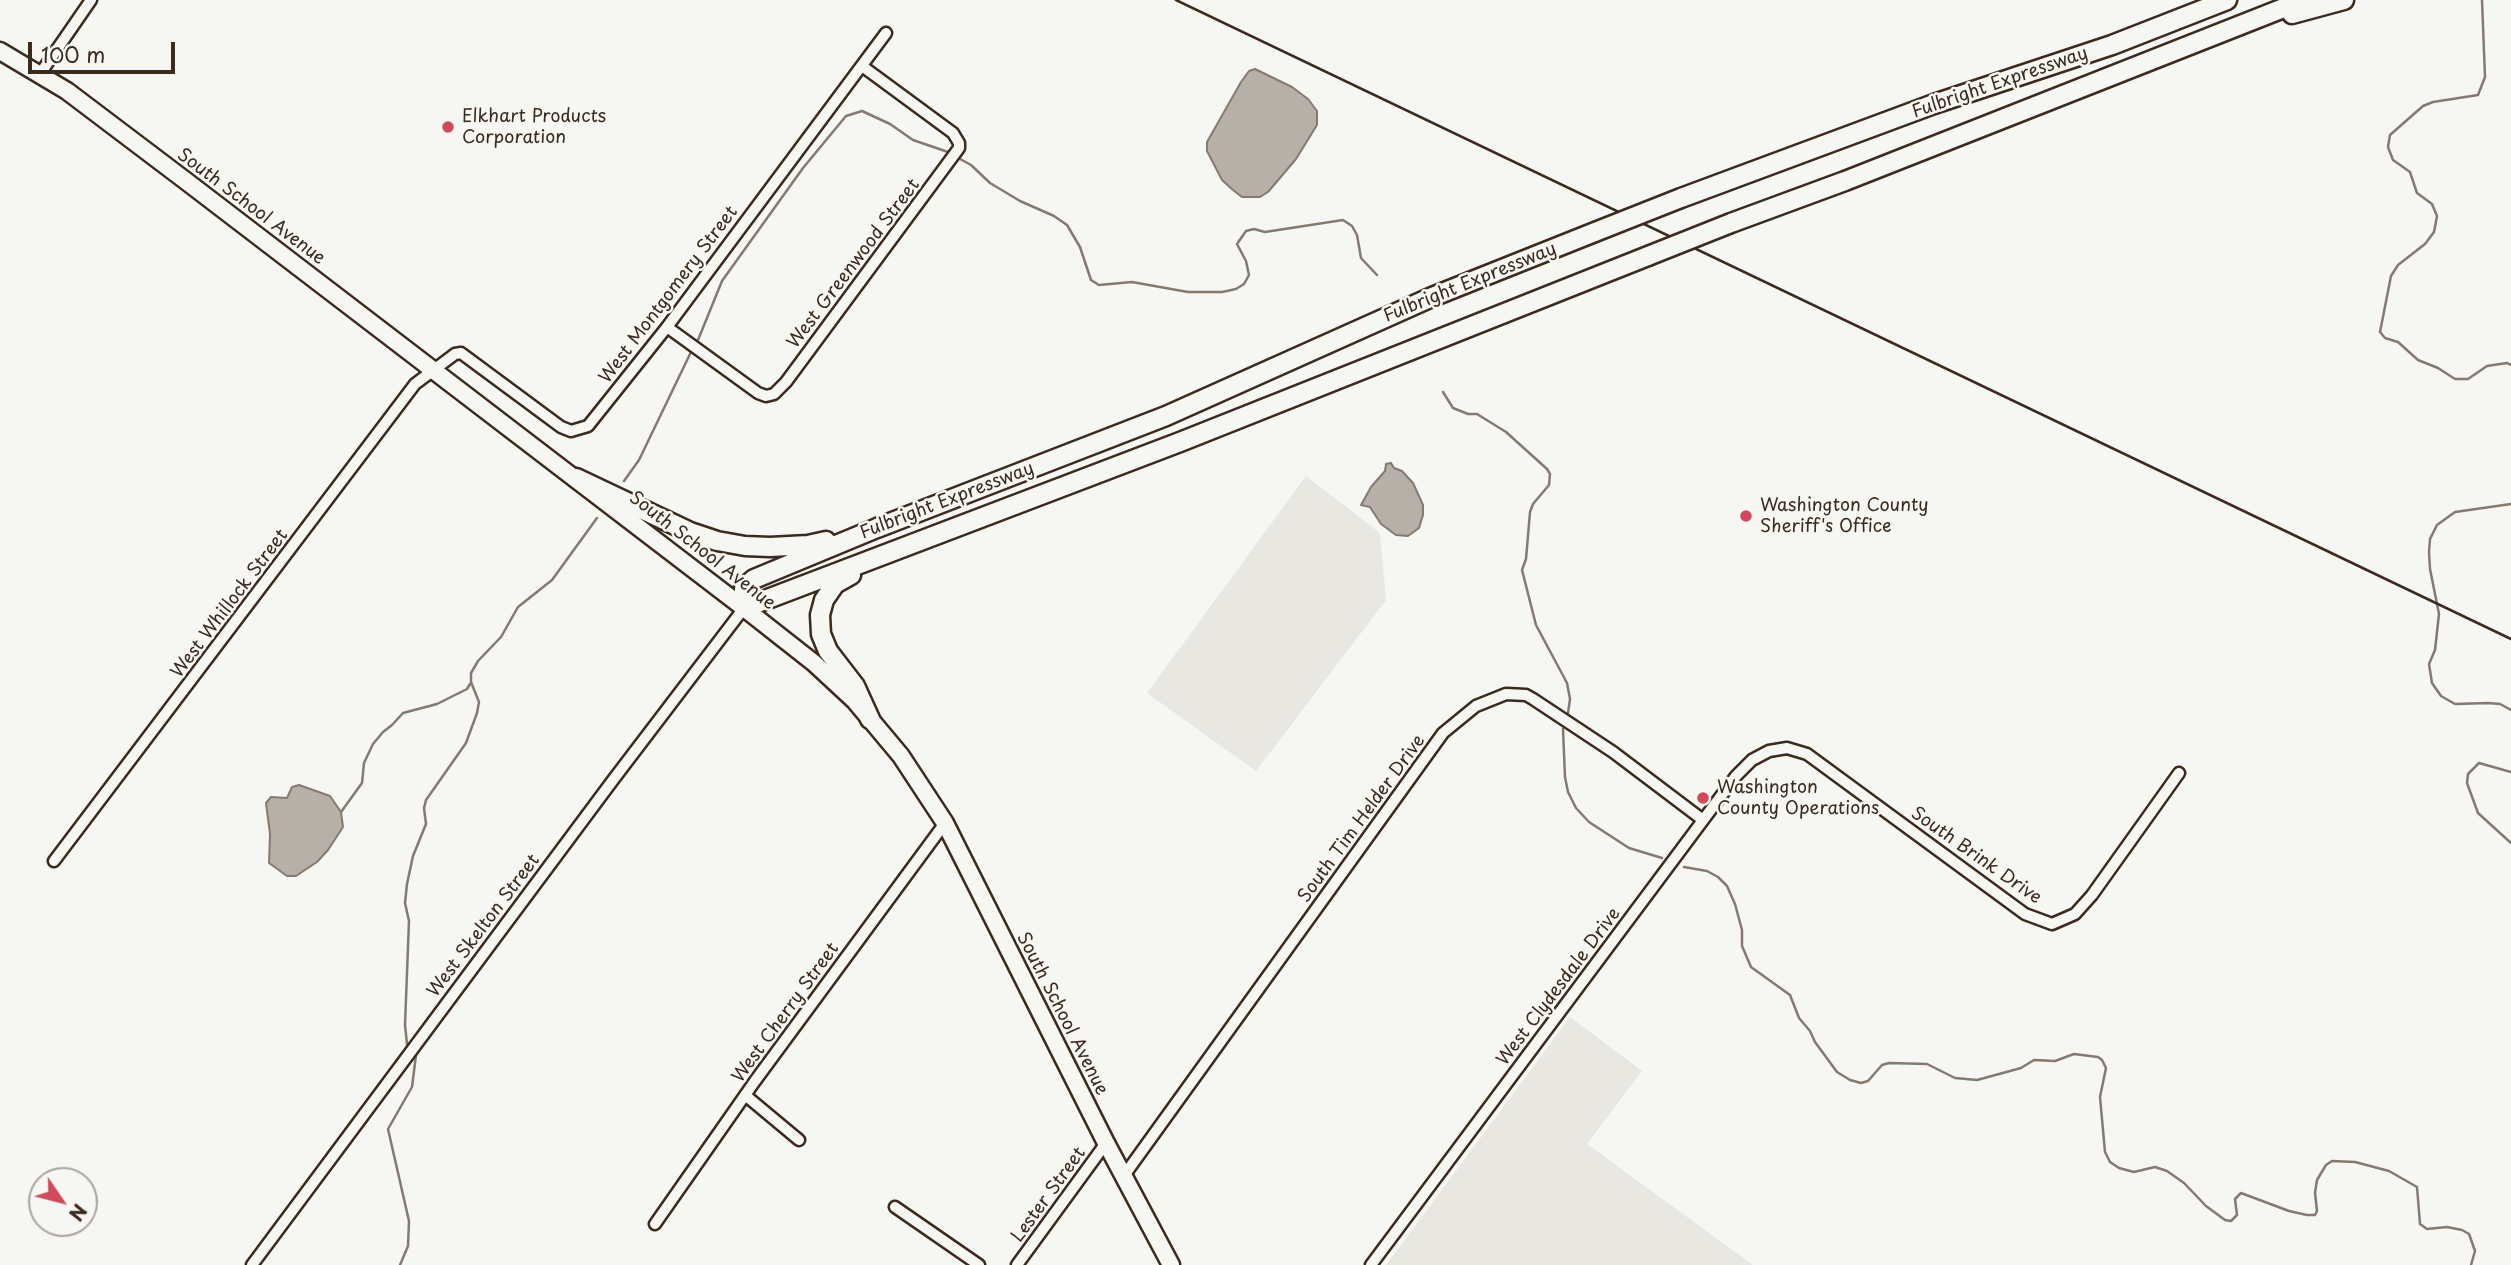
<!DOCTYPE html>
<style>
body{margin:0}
#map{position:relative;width:2511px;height:1265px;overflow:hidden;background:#f6f6f2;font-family:"Playpen Sans",sans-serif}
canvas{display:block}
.north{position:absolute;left:28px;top:1167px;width:70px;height:70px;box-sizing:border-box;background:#f6f6f2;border:2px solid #aba49d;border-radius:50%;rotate:125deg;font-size:19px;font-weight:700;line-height:28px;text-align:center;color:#3b2a1e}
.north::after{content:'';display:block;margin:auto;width:24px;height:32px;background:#d1495b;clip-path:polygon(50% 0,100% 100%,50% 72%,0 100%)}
.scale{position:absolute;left:28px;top:42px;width:147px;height:32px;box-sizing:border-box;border:4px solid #3b2a1e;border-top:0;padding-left:9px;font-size:21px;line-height:24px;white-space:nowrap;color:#3b2a1e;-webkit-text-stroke:5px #f6f6f2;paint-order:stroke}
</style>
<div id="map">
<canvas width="2511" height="1265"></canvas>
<div class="north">N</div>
<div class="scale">100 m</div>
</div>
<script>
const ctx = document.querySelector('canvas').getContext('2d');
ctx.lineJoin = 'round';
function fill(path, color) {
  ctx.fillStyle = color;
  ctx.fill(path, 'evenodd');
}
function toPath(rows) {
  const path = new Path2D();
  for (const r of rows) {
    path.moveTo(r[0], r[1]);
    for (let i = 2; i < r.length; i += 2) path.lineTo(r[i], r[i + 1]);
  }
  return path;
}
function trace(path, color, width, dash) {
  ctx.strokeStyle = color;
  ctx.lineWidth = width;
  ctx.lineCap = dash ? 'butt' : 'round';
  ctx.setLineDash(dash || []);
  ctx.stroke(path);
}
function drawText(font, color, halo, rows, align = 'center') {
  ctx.font = font + ' "Playpen Sans",sans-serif';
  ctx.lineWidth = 5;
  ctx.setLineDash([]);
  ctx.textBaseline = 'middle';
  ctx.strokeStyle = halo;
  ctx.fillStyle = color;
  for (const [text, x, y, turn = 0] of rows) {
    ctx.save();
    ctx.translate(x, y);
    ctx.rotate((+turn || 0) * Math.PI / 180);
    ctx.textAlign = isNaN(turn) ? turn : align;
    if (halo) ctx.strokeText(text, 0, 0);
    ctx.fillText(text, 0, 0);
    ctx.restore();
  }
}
fill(toPath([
 [1306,476,1380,533,1386,600,1256,771,1147,693],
 [1570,1017,1642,1071,1587,1144,1753,1265,1386,1265]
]), '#e8e7e2');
const water = toPath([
 [1255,69,1292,87,1308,99,1317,111,1317,125,1296,159,1268,192,1260,197,1242,197,1233,190,1222,180,1207,151,1207,142,1241,82,1249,71,1255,69],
 [1391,463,1394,468,1402,471,1413,483,1423,505,1423,515,1419,528,1408,536,1396,535,1381,524,1370,507,1361,505,1371,487,1385,471,1386,464,1391,463],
 [299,785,330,796,341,812,343,827,328,850,317,862,296,876,287,876,269,863,270,834,266,803,271,797,287,798,292,787,299,785]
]);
fill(water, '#b6b0a9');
trace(water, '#857a71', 2);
trace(toPath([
 [2482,0,2485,77,2478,95,2433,102,2423,106,2390,135,2388,147,2393,160,2410,172,2417,193,2432,204,2437,216,2434,232,2425,244,2398,265,2391,276,2380,332,2385,338,2398,342,2418,360,2438,368,2455,379,2468,379,2487,366,2507,363,2511,365],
 [960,159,971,165,990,183,1020,201,1054,216,1067,225,1080,247,1091,280,1099,285,1132,282,1188,292,1222,292,1236,289,1244,284,1249,275,1246,261,1237,244,1246,231,1254,229,1265,232,1343,220,1352,226,1357,235,1361,258,1377,275],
 [698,340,722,281,803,168,846,116,862,111,890,124,913,140,948,152],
 [1443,392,1453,408,1468,414,1477,414,1506,432,1547,469,1550,474,1549,485,1533,504,1530,512,1526,559,1522,570,1536,625,1567,683,1570,699,1568,713],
 [624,481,639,460,691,352],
 [2511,504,2455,512,2437,525,2430,539,2429,552,2430,569,2439,614,2435,650,2429,664,2432,683,2441,696,2455,704,2488,703,2500,704,2511,710],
 [1563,729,1565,777,1568,792,1576,808,1589,822,1629,848,1662,858],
 [2511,772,2479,763,2468,774,2467,783,2478,813,2511,843],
 [341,812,362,783,364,763,373,744,383,732,392,725,403,713,437,704,467,689,470,684],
 [1684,867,1707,871,1718,877,1727,886,1735,904,1742,930,1742,946,1751,967,1790,995,1799,1018,1810,1031,1815,1042,1837,1072,1850,1080,1861,1083,1868,1081,1882,1065,1889,1063,1927,1064,1955,1078,1977,1080,2021,1068,2034,1060,2055,1061,2074,1054,2098,1057,2102,1060,2106,1068,2100,1097,2105,1152,2110,1162,2119,1168,2134,1172,2155,1167,2167,1171,2184,1183,2206,1206,2225,1220,2231,1221,2237,1215,2235,1199,2241,1193,2289,1211,2307,1215,2315,1215,2317,1211,2315,1193,2317,1180,2326,1165,2332,1161,2355,1162,2389,1171,2417,1187,2420,1224,2427,1229,2447,1227,2462,1230,2469,1234,2475,1251,2471,1265],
 [407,1044,405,1025,409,921,405,903,407,884,413,856,426,824,424,808,426,800,466,743,477,713,479,702,471,682,471,673,478,661,501,637,518,607,552,580,597,518],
 [400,1265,408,1246,409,1221,388,1129,412,1087,416,1055]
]), '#857a71', 2.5);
const street = toPath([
 [40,74,91,0],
 [667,327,758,393,766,396,774,394,786,382,959,148,959,143,953,133,862,66],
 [54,861,415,384,455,354,461,353,561,427,571,431,588,426,667,327,886,33],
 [745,1095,799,1140],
 [1123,1177,1443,733,1476,706,1506,694,1526,695,1533,699,1613,752,1703,820],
 [895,1207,979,1265],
 [655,1224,755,1081,945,823],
 [252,1265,613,780,744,608],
 [1017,1265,1106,1143],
 [1371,1265,1736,776,1752,760,1769,751,1787,748,1807,754,2025,914,2052,924,2075,914,2092,895,2179,773]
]);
const primary = toPath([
 [0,51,67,91,186,181,744,608,814,663,855,701,901,756,945,823,1106,1143,1171,1265]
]);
const highway = toPath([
 [2292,14,2344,0],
 [1681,198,1934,104,2112,45,2227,0],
 [1731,223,1845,181,2304,0],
 [1595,232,1432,297,1166,416,877,528,754,579,744,588,744,608,1180,442,1648,256],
 [576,478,690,532,717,541,745,546,770,547,808,545,826,541],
 [851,575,835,584,824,600,820,615,821,634,828,651,855,686,870,719]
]);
trace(street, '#3b2a1e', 15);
trace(primary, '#3b2a1e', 21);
trace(highway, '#3b2a1e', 23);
trace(street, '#f6f6f2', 10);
trace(primary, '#f6f6f2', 16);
trace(highway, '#f6f6f2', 18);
trace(toPath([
 [1176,0,2511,639]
]), '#3b2a1e', 2.5);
const highwayBridge = toPath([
 [1595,232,1681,198],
 [1648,256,1731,223]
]);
trace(highwayBridge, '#3b2a1e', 23, []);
trace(highwayBridge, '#f6f6f2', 18);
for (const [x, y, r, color] of [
 [448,127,7,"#d1495b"],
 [1746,516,7,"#d1495b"],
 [1703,798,7,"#d1495b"]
]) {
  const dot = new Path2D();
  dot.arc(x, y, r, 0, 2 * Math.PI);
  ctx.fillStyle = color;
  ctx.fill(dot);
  trace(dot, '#f6f6f2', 2.5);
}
drawText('18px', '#3b2a1e', '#f6f6f2', [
 ["Fulbright Expressway",2000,83,-19],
 ["South School Avenue",251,207,37],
 ["West Greenwood Street",854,264,-53],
 ["Fulbright Expressway",1470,283,-22],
 ["West Montgomery Street",669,295,-53],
 ["Fulbright Expressway",947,501,-21],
 ["South School Avenue",702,551,38],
 ["West Whillock Street",230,604,-53],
 ["South Tim Helder Drive",1362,819,-54],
 ["South Brink Drive",1976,856,35],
 ["West Skelton Street",484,926,-53],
 ["West Clydesdale Drive",1559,987,-53],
 ["West Cherry Street",786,1013,-54],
 ["South School Avenue",1062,1014,63],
 ["Lester Street",1049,1195,-54]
]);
drawText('18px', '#3b2a1e', '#f6f6f2', [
 ["Elkhart Products",462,117],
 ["Corporation",462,138],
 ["Washington County",1760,506],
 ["Sheriff's Office",1760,527],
 ["Washington",1717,788],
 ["County Operations",1717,809]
], 'left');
</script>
